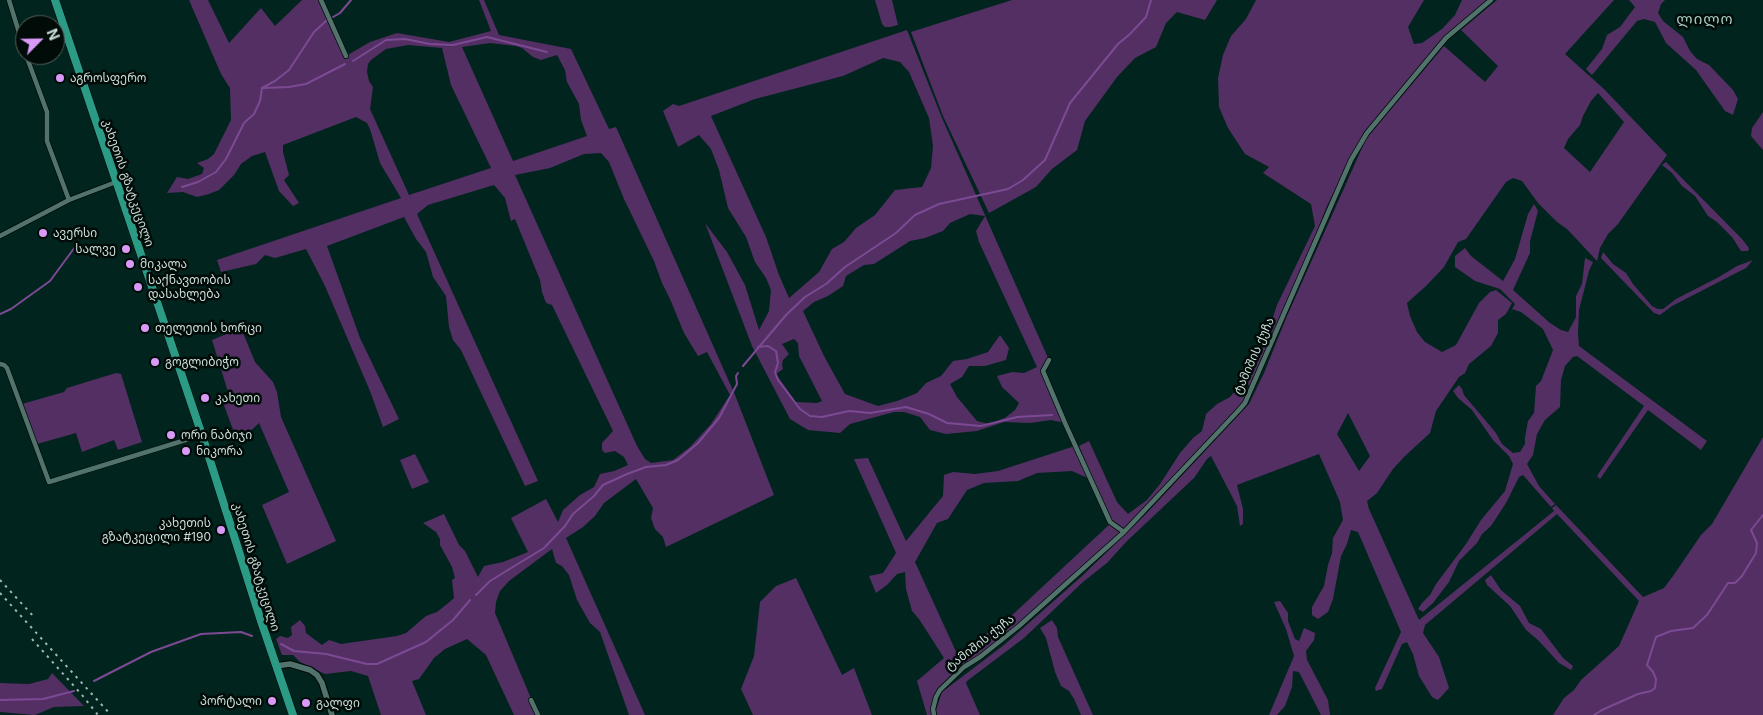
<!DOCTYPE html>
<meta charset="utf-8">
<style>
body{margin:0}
#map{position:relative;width:1763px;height:715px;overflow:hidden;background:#02241e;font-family:Inter,sans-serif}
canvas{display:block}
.north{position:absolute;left:15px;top:15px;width:50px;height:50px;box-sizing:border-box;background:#010b08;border:1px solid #525f5c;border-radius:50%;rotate:67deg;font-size:14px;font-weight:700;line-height:20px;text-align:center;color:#ccded9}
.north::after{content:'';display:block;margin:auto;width:18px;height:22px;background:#d99af7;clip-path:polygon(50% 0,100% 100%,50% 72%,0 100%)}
</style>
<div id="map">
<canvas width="1763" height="715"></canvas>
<div class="north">N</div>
</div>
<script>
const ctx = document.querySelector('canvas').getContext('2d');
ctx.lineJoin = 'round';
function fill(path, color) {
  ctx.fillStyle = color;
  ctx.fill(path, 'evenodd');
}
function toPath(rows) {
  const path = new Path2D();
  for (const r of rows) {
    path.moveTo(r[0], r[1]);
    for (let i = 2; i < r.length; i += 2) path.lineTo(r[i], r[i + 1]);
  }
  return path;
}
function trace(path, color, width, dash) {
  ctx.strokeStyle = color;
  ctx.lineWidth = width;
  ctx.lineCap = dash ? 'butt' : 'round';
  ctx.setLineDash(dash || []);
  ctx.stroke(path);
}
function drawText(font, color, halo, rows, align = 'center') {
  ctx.font = font + ' Inter,"Noto Sans Georgian",sans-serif';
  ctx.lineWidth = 5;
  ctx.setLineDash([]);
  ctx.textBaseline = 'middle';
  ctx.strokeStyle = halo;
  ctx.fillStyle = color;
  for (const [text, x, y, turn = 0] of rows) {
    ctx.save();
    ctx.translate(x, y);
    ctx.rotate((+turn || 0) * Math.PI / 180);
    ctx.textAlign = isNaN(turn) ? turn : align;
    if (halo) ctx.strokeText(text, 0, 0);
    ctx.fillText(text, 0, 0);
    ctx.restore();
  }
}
fill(toPath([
 [189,0,208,0,229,43,261,8,275,26,302,0,321,0,346,56,370,42,397,33,449,42,491,31,479,0,484,0,499,35,571,49,609,129,616,127,735,395,774,495,666,547,663,537,655,529,651,518,653,508,636,479,604,503,595,516,583,527,566,538,645,715,629,715,600,632,590,623,577,600,569,575,562,566,556,563,552,549,509,581,500,591,496,602,495,613,538,715,514,715,486,655,467,639,445,649,434,658,419,679,412,681,426,715,381,715,368,676,351,671,325,674,300,662,293,655,282,655,276,639,280,636,288,638,292,635,291,627,300,620,305,626,306,633,322,645,329,640,341,644,397,636,406,633,426,616,437,612,447,604,454,598,452,580,455,578,452,567,440,545,440,539,436,532,423,523,444,514,459,545,465,551,478,577,484,566,503,562,528,552,511,518,546,499,558,522,563,510,580,495,594,487,600,474,614,471,628,465,624,457,615,451,605,453,602,450,602,443,613,431,552,305,546,303,542,292,540,280,515,219,511,221,505,198,494,185,428,205,417,214,538,481,525,486,461,350,453,340,449,327,446,296,433,277,426,252,416,239,404,217,327,246,360,338,399,419,383,427,370,391,325,286,306,249,275,258,265,255,256,264,221,272,217,260,401,198,380,163,370,129,367,123,356,117,283,145,283,152,289,175,284,180,299,203,293,206,279,191,265,152,252,156,241,164,234,175,219,190,209,194,197,197,183,192,167,193,177,177,188,179,202,174,204,168,197,163,208,159,214,154,231,120,230,88,221,74],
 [490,43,516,46,522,48,533,57,541,60,557,55,565,70,567,82,579,104,581,120,587,136,513,161,462,47],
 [408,45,442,48,451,85,491,168,409,195,370,109,373,87,369,81,367,72,368,64,371,60,386,49],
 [601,153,609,162,624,199,654,261,662,283,670,299,684,333,698,356,707,352,730,395,711,424,690,447,673,460,651,463,645,459,637,446,515,175,550,168,584,154],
 [875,0,892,0,898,25,890,27,885,27,882,24],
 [1012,0,1217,0,1205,20,1177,12,1166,23,1156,47,1135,58,1117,77,1085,121,1077,150,1052,169,1036,187,989,213,943,116,911,32],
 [1256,0,1424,0,1408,27,1414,44,1422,43,1442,29,1455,15,1462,0,1487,0,1445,36,1364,132,1327,206,1283,317,1251,389,1240,370,1254,364,1260,357,1277,305,1315,226,1311,204,1263,173,1269,167,1245,154,1228,128,1219,107,1218,78,1223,55,1231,36,1246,19],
 [1497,0,1614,0,1565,54,1604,89,1667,155,1618,224,1608,234,1600,248,1597,261,1567,229,1557,222,1538,203,1522,181,1513,178,1506,182,1466,239,1458,242,1444,267,1426,286,1407,303,1410,316,1417,332,1425,342,1442,352,1456,345,1479,303,1490,292,1496,290,1512,303,1506,314,1498,320,1498,333,1491,346,1469,364,1465,373,1459,377,1436,411,1430,433,1404,457,1393,469,1377,493,1367,501,1369,509,1419,620,1554,511,1552,508,1556,505,1643,597,1664,588,1673,576,1701,535,1712,524,1763,437,1763,715,1553,715,1564,698,1574,690,1581,680,1619,646,1639,601,1557,514,1425,625,1423,633,1439,657,1449,688,1438,700,1432,697,1419,676,1413,654,1407,642,1402,644,1382,689,1376,691,1375,688,1401,632,1358,532,1351,530,1347,544,1341,556,1333,599,1328,612,1318,619,1312,615,1312,607,1324,586,1328,565,1332,553,1333,538,1343,520,1340,502,1319,454,1237,485,1243,509,1243,524,1240,526,1237,506,1211,456,1207,459,1194,478,1127,541,1107,563,1083,582,1024,638,967,681,966,683,980,715,937,715,936,710,942,692,1004,645,1081,577,1143,517,1249,404,1264,373,1287,316,1366,139,1444,46,1485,82,1498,66,1461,30],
 [1598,93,1624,122,1590,172,1564,148,1568,139,1580,125,1583,116,1591,101],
 [1348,413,1370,456,1359,471,1337,434],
 [1629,0,1665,0,1661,4,1658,13,1663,21,1683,37,1690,51,1697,59,1709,65,1733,90,1738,99,1733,115,1725,111,1696,70,1666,43,1655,22,1644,19,1637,21,1592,75,1586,69,1602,49,1607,35,1620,27,1635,7],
 [907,30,942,118,1049,360,1043,371,1065,423,1051,420,1030,423,1004,422,977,431,946,434,930,430,920,417,904,412,894,412,850,424,840,433,808,430,790,419,752,346,705,223,727,252,745,285,759,330,769,311,771,290,766,278,755,262,746,237,728,208,719,170,711,149,699,135,678,147,663,111,673,104,679,106],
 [883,58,900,62,909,72,929,118,933,146,931,168,922,187,895,190,875,215,856,228,844,242,832,249,819,272,789,298,779,275,766,237,711,116,755,99,843,76],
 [970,214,985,216,976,231,979,242,1037,367,1024,373,1012,372,997,376,1002,387,1019,403,1015,410,1005,418,989,424,977,421,957,397,950,384,962,377,969,366,985,366,1006,360,1009,348,1000,335,988,352,967,359,953,361,941,376,926,383,917,393,897,401,878,406,845,394,824,356,803,311,814,302,828,296,843,286,846,276,864,265,874,264,910,241,925,238,943,231,950,223],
 [794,339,798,343,799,356,822,401,817,403,796,402,776,374,783,369,782,365,783,360,789,354,782,344],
 [1763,112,1763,150,1751,136,1752,128],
 [1666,162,1742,239,1749,248,1748,251,1741,251,1732,237,1717,222,1708,216,1695,196,1682,186,1672,173,1662,165],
 [1534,204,1538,211,1530,241,1530,253,1513,290,1550,323,1561,330,1568,332,1576,317,1576,296,1582,284,1585,258,1593,262,1589,271,1579,310,1578,334,1579,346,1707,441,1701,450,1648,410,1600,479,1597,476,1644,406,1577,356,1573,357,1565,366,1561,380,1560,407,1545,420,1537,434,1533,455,1527,464,1539,486,1555,504,1551,507,1523,475,1519,477,1506,503,1491,526,1482,534,1477,543,1459,561,1449,582,1433,603,1423,612,1418,609,1422,603,1430,595,1436,584,1466,544,1481,520,1505,491,1513,464,1509,456,1493,440,1472,410,1458,398,1453,391,1459,385,1462,389,1464,395,1496,433,1502,444,1513,453,1520,452,1525,444,1525,437,1528,421,1534,413,1536,386,1541,381,1553,350,1543,329,1521,312,1512,309,1515,304,1500,289,1475,281,1455,267,1455,256,1465,248,1471,256,1503,281,1515,259,1528,214],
 [1603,252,1613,264,1626,273,1633,284,1652,306,1658,309,1663,309,1676,299,1719,277,1737,266,1753,260,1746,268,1672,306,1660,315,1654,313,1601,258],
 [241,328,255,362,273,382,277,392,281,417,336,541,287,564,262,505,289,492,259,423,238,443,222,400,229,395,212,340],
 [116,373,121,374,142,442,118,450,114,440,82,452,76,433,37,444,22,404,64,392,67,388],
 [1240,385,1244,388,1246,394,1243,402,1163,488,1122,531,1019,626,964,667,936,697,934,715,927,715,917,681,944,658,919,619,912,611,906,589,905,572,897,574,887,585,876,593,869,576,883,573,896,553,854,459,868,458,906,541,943,496,944,475,953,472,975,474,998,471,1075,446,1090,479,1072,471,1037,473,1018,481,984,483,967,490,948,519,937,523,915,562,958,656,963,650,1009,618,1111,523,1079,446,1089,441,1117,502,1128,514,1147,500,1160,484,1180,453,1193,438,1202,431,1206,414,1217,404,1230,397],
 [415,454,429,482,412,489,400,460],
 [1491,575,1501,590,1520,606,1529,623,1541,629,1563,658,1573,666,1571,670,1559,663,1538,640,1526,630,1510,606,1487,585,1485,580],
 [796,578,842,675,854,668,872,715,753,715,741,689,754,656,760,602,776,586],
 [1280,601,1288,613,1288,621,1295,639,1299,641,1304,628,1315,633,1314,640,1306,651,1307,660,1328,700,1330,715,1321,715,1299,672,1293,671,1292,687,1285,706,1277,715,1269,715,1294,656,1286,629,1274,602],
 [1052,620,1057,628,1058,637,1093,715,1081,715,1074,699,1069,691,1061,686,1055,672,1046,638,1040,628],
 [52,673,84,706,54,707,35,715,0,712,0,683,29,684,48,679]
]), '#532f64');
trace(toPath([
 [333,17,340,13,351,0],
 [353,61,386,40,405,39,430,44,453,45,487,37,547,52],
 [263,88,289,87,306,84,345,64],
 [182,187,198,182,216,172,226,159,244,123,254,114,260,101,262,88,275,81,289,70,314,32,326,21],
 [0,314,11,309,50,281,75,247],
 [758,347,768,346,776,351,778,363,775,372,778,380,800,409,810,416,822,417,849,411,870,413,906,407,929,414,947,423,981,426,1017,417,1052,415],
 [743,366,786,315,805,297,826,284,845,267,896,233,915,215,939,204,1008,189,1023,180,1045,160,1070,103,1118,44,1130,34,1146,17,1151,0],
 [476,595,490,581,544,548,565,526,573,514,594,496,603,485,627,474,646,467,666,465,678,460,698,443,719,418,737,384,736,376,738,373],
 [281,644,294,651,326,654,367,664,377,664,426,642,453,620,470,600],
 [94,681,151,652,201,634,241,632,252,636],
 [0,700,43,699,74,691],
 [1594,715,1602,710,1638,694,1651,691,1655,688,1656,679,1653,672,1647,665,1656,637,1671,631,1693,628,1707,615,1728,583,1735,583,1742,576,1756,553,1757,543,1751,530,1763,515]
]), '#7c4a93', 2);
const minor = toPath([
 [9,0,25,52],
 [321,0,346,56],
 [26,55,47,112,47,141,69,200],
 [0,236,69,200,116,182],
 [1049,360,1043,371,1065,423,1110,522,1124,532],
 [0,364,4,365,7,368,49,482,202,435],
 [531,700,538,715],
 [934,715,933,709,936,697,940,690,964,667,980,657,1019,626,1124,532,1239,410,1245,403,1351,160,1367,133,1446,38,1491,0]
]);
const tertiary = toPath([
 [276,666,290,664,310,670,317,675,322,683,332,715]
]);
const trunk = toPath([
 [55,0,202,435,261,621,293,715]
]);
trace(minor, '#000c08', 6);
trace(tertiary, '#000c08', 8);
trace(trunk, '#000c08', 9);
trace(minor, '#51736b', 4.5);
trace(tertiary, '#51736b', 5.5);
trace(trunk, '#2c9b86', 8);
trace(toPath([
 [0,580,35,618],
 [0,593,111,715],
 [32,639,82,695,98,715]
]), '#a3b9b3', 2, [2.5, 5]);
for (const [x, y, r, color] of [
 [60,78,5,"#d99af7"],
 [43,233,5,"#d99af7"],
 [126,249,5,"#d99af7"],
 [130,264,5,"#d99af7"],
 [138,287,5,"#d99af7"],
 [145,328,5,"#d99af7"],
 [155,362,5,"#d99af7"],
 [205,398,5,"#d99af7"],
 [171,435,5,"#d99af7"],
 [186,451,5,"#d99af7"],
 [221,530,5,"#d99af7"],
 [272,701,5,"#d99af7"],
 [306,703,5,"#d99af7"]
]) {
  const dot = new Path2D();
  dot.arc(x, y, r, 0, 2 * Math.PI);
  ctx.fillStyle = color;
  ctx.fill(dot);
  trace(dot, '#010b08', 2);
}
drawText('12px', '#ccded9', '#010b08', [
 ["აგროსფერო",70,78],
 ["ავერსი",53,233],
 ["სალვე",116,249,"right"],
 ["მიკალა",140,264],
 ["საქნავთობის",148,280],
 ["დასახლება",148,294],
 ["თელეთის ხორცი",155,328],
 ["გოგლიბიჭო",165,362],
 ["კახეთი",215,398],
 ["ორი ნაბიჯი",181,435],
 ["ნიკორა",196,451],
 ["კახეთის",211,523,"right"],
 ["გზატკეცილი #190",211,537,"right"],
 ["პორტალი",262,701,"right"],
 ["გალფი",316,703]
], 'left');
drawText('12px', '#ccded9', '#010b08', [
 ["კახეთის გზატკეცილი",128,183,71],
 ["ტამიშის ქუჩა",1254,356,-66],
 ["კახეთის გზატკეცილი",256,567,73],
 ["ტამიშის ქუჩა",980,643,-38]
]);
ctx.letterSpacing = '1px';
drawText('15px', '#a7ccc2', '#010b08', [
 ["ლილო",1705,19]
]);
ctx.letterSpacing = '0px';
</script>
